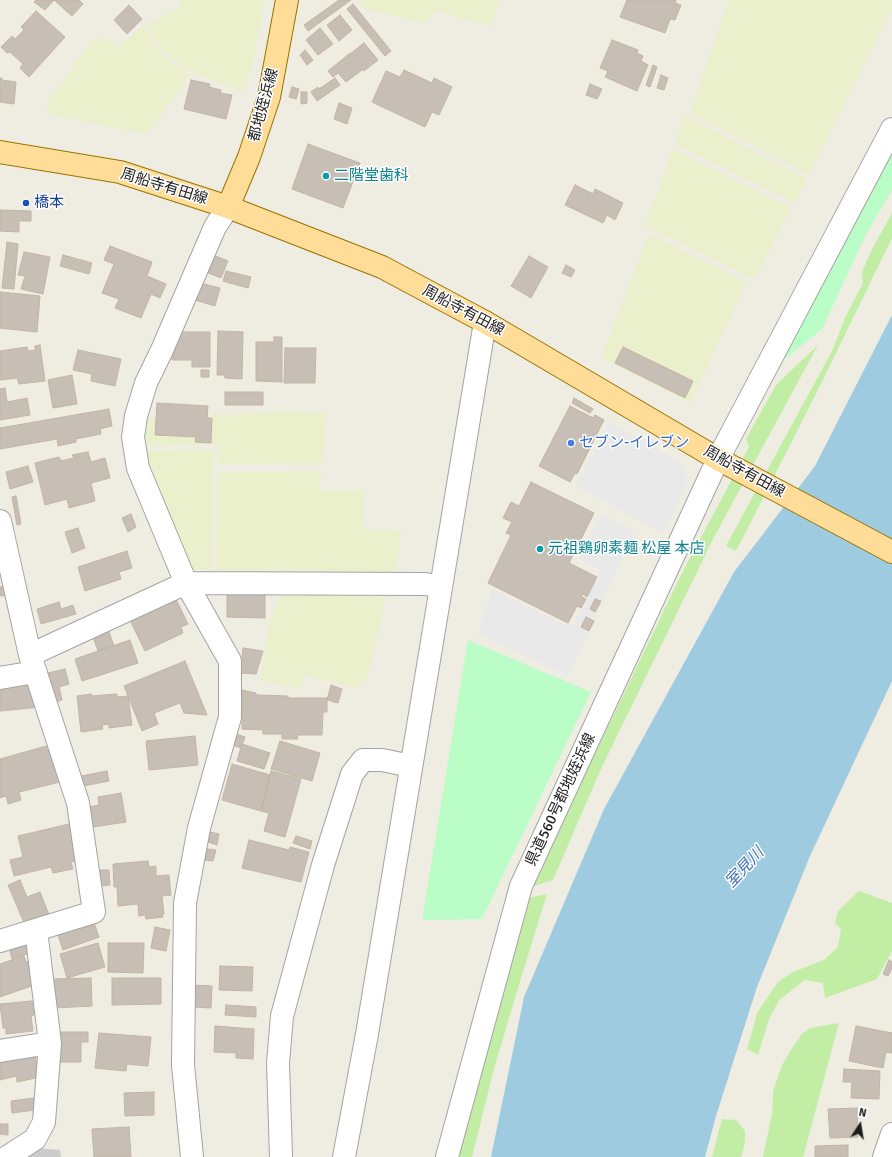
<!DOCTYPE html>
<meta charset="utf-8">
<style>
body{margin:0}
#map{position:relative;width:892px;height:1157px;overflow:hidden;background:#efece2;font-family:Signika,sans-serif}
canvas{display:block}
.north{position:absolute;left:840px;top:1105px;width:40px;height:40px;-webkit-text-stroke:3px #fff;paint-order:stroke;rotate:12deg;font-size:11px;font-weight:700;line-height:16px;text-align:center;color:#1d1d1d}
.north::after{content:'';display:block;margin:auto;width:14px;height:18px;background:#1d1d1d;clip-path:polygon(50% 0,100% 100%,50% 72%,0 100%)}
</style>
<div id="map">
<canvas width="892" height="1157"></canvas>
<div class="north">N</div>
</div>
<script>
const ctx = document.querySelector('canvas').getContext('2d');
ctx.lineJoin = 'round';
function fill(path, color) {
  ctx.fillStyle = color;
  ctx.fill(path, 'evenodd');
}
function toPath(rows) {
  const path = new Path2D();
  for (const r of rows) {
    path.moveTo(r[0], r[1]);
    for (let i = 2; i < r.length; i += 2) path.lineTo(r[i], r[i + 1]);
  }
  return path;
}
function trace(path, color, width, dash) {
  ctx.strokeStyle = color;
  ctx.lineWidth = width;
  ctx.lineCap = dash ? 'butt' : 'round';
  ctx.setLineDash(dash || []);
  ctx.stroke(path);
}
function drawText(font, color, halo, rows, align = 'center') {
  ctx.font = font + ' Signika,"Noto Sans JP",sans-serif';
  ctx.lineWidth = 3;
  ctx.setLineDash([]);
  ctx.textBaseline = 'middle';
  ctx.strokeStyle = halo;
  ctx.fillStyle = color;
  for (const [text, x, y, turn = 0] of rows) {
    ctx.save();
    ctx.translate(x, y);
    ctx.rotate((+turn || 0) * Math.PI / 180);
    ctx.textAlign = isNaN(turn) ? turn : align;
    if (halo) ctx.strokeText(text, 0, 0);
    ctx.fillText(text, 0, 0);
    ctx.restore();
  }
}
fill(toPath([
 [37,1148,60,1150,61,1157,19,1157]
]), '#cbcbcb');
fill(toPath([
 [180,0,265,0,253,62,243,92,195,73,168,56,154,41,149,24,181,6],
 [358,0,499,0,492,26,437,11,423,23,365,9],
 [729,0,892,0,892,8,809,174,690,113],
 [146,22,152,43,167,59,191,74,147,134,49,114,46,103,95,38,100,39,103,37,119,47],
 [685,115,806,179,796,203,675,144],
 [673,149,791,208,755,279,645,226],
 [649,234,747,282,690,403,601,358],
 [300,411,326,414,322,463,219,464,218,444,145,446,141,432,144,419],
 [213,450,212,569,194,569,186,563,145,467,144,451],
 [321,471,320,491,365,491,362,529,402,531,395,572,216,570,218,472],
 [279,589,377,589,386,597,367,680,362,680,360,689,305,675,301,689,260,680,271,618,278,605]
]), '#eaf0cc');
fill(toPath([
 [892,213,892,238,816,394,736,551,726,546,832,351,846,316,863,283,862,272,871,251],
 [818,345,714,537,600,771,553,880,531,887,681,575,749,447,746,439,776,385],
 [859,891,892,903,892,951,877,979,825,998,823,983,805,980,779,1000,769,1019,758,1055,747,1049,758,1011,778,982,793,972,824,960,838,947,841,929,835,923,838,911],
 [547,894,525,965,493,1072,472,1157,454,1157,527,898],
 [839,1023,803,1157,763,1157,772,1114,773,1091,782,1065,792,1048,802,1034,810,1028],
 [722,1119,736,1120,745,1131,745,1142,741,1157,712,1157]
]), '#c1eea4');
fill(toPath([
 [892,152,892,190,867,232,822,329,781,362],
 [468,640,591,692,482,919,422,920]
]), '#bbfdc6');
fill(toPath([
 [609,422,681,463,688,480,663,533,576,486],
 [602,514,635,531,568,675,478,634,492,590,572,627,602,571,579,559]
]), '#e9e9e9');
fill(toPath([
 [892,315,892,681,810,856,757,987,716,1116,705,1157,491,1157,524,997,604,809,734,572,815,466]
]), '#9fcbe0');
const building = toPath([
 [36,0,54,0,45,10,34,2,36,0],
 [54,0,79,0,83,4,72,16,54,0],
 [339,0,351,0,308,31,304,25,339,0],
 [627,0,676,0,675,3,681,5,675,20,670,19,665,33,620,17,627,0],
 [353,4,391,51,385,56,347,9,353,4],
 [129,5,142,19,127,34,114,20,129,5],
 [36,11,65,37,29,77,20,68,23,64,10,52,7,53,1,47,12,36,15,39,24,30,21,27,36,11],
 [340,15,352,30,339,41,327,25,340,15],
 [320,28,333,44,318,55,306,40,320,28],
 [612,40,638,50,637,53,643,56,641,61,648,65,637,91,605,77,608,71,600,68,612,40],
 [364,43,378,60,364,71,350,54,364,43],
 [305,50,313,60,307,65,300,55,305,50],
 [349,54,362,70,346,82,338,73,333,77,328,71,349,54],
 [653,65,657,67,650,87,646,85,653,65],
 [404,70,432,83,434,78,452,87,439,115,432,112,425,127,372,102,386,71,400,77,404,70],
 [661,75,668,78,664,90,657,88,661,75],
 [0,78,2,78,2,80,16,82,14,104,0,102,0,78],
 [335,78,340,85,317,101,311,92,318,87,319,89,335,78],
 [191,80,210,84,209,87,221,90,220,93,232,95,226,119,184,109,191,80],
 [590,84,602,89,597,99,586,95,590,84],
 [292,87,299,89,296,99,289,97,292,87],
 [301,92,307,92,307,103,301,104,301,92],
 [339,103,352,108,347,124,334,119,339,103],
 [308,144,360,163,343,208,292,189,308,144],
 [575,185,593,194,595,189,623,203,615,220,607,215,603,223,565,205,575,185],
 [0,210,31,211,31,221,19,221,19,232,0,231,0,210],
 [7,242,18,244,14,289,2,288,7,242],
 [110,246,152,262,147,276,166,284,160,298,151,294,141,318,115,308,119,299,102,293,114,264,104,260,110,246],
 [24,252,50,257,43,294,21,289,25,276,18,275,24,252],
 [63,255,92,263,89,274,60,266,63,255],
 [213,255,228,261,221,278,206,272,213,255],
 [529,256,548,267,531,298,511,286,529,256],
 [566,265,575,270,571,277,562,273,566,265],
 [226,271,251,277,248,288,223,281,226,271],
 [200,283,220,288,215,306,195,300,200,283],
 [0,292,40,296,37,332,0,328,0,292],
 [218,331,243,332,242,379,225,378,224,375,217,375,218,331],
 [176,332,210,332,210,367,192,367,192,360,172,360,172,343,176,332],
 [274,337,282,337,282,382,256,381,256,342,274,342,274,337],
 [40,345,45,381,19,384,17,378,0,380,0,351,27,347,28,351,35,350,35,346,40,345],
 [623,347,693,381,685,398,615,363,623,347],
 [285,348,316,348,315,383,284,383,285,348],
 [78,350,121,359,115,386,91,381,92,374,73,370,78,350],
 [201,370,209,370,209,377,201,377,201,370],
 [72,375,77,404,53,408,48,380,72,375],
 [5,388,7,402,27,398,30,415,0,420,0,389,5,388],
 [225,392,263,392,263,405,225,405,225,392],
 [574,398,593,409,590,413,572,403,574,398],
 [157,403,208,406,207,418,212,418,211,443,195,442,196,437,155,435,157,403],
 [570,406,593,418,595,415,604,420,577,474,575,473,570,482,539,466,570,406],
 [109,409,112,426,100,429,101,434,76,439,76,442,58,446,57,439,0,449,0,428,109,409],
 [88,452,91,462,105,458,110,478,91,483,95,501,69,508,67,499,45,505,35,463,59,457,61,461,74,458,72,455,88,452],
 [28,466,33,482,10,489,6,472,28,466],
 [531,482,594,513,569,563,597,577,587,597,583,594,581,596,586,599,581,608,577,606,568,623,488,583,511,535,506,533,512,522,503,518,511,502,519,506,531,482],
 [16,496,21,524,17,525,12,497,16,496],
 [131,514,136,527,128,532,122,518,131,514],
 [78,528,85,548,72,553,65,532,78,528],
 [127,551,132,568,119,572,121,579,85,591,78,567,127,551],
 [6,586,7,595,0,596,0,587,6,586],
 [227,594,265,595,265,618,227,617,227,594],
 [175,597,188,624,181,627,183,633,145,651,129,618,175,597],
 [595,599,601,601,595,612,590,609,595,599],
 [59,602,61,609,73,605,76,614,41,624,37,609,59,602],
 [586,617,594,621,589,631,581,627,586,617],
 [109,632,114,646,98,651,93,637,109,632],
 [130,640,138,663,82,681,75,659,130,640],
 [243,648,263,651,256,674,240,673,243,648],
 [185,661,207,715,184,713,180,703,154,713,158,724,142,731,124,686,185,661],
 [65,669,69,684,59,687,62,700,56,702,48,673,65,669],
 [37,681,40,707,0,711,0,685,37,681],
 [331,685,342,689,338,703,327,700,331,685],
 [242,690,256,693,256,695,288,696,288,698,327,698,327,712,323,712,322,735,297,735,298,739,282,739,282,734,263,734,263,730,242,729,242,690],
 [91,694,91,696,117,694,117,697,128,696,132,725,109,728,109,724,102,725,103,729,81,732,77,696,91,694],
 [236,734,245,737,241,748,232,745,236,734],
 [195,736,198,765,149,770,146,741,195,736],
 [280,741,320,753,312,781,271,769,280,741],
 [242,744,270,753,264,769,237,761,242,744],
 [50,745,60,782,19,792,21,800,8,804,6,796,0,798,0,759,50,745],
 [232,764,270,775,261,811,222,800,232,764],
 [107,771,109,781,78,787,76,777,107,771],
 [271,771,301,779,285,837,264,831,269,813,261,811,271,771],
 [121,793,126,822,93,827,89,807,99,805,98,797,121,793],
 [69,824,78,861,71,862,73,869,53,873,51,867,14,876,10,860,23,857,18,836,69,824],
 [210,832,219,834,217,845,208,842,210,832],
 [296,836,312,841,310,849,293,843,296,836],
 [249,840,289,850,290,847,309,852,301,882,242,868,249,840],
 [207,849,216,850,213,861,204,860,207,849],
 [148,861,149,867,156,866,156,876,169,875,171,895,162,896,164,914,162,914,163,917,146,919,145,915,139,916,138,904,118,906,117,887,114,887,113,864,148,861],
 [98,870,109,870,110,885,99,886,98,870],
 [20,880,27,897,40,892,49,915,25,925,8,885,20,880],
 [92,917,99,937,63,950,56,929,92,917],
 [155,927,170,930,166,951,151,948,155,927],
 [98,943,105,967,67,978,60,954,98,943],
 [108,943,144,943,143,973,108,972,108,943],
 [30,944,33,952,12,959,10,951,30,944],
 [24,956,26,962,29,961,37,984,0,997,0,964,24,956],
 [889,960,892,962,892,968,888,976,883,974,889,960],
 [220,966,253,967,252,991,219,990,220,966],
 [91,978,92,1006,54,1008,53,979,91,978],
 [112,978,161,978,161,1004,112,1005,112,978],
 [192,985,212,986,211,1008,191,1007,192,985],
 [32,1001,34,1015,31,1016,33,1031,6,1034,6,1028,3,1028,0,1004,32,1001],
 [226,1005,256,1007,256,1017,225,1015,226,1005],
 [215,1026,254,1029,253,1059,236,1058,236,1053,214,1052,215,1026],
 [856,1026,892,1033,892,1053,886,1052,883,1068,849,1061,856,1026],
 [57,1032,88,1032,88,1042,81,1042,81,1062,57,1062,57,1032],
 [99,1033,151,1037,148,1066,127,1064,126,1071,95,1068,99,1033],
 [34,1052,40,1077,17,1082,16,1076,0,1080,0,1055,34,1052],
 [844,1069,880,1071,879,1099,851,1098,852,1082,843,1082,844,1069],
 [154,1092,154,1115,125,1116,124,1093,154,1092],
 [34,1098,35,1110,12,1113,11,1101,34,1098],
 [857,1108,858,1137,830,1138,828,1109,857,1108],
 [0,1124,8,1124,8,1135,0,1134,0,1124],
 [129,1127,131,1157,94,1157,92,1129,129,1127],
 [848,1145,848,1157,815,1157,815,1146,848,1145]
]);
fill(building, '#c7bfb5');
trace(building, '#c2b4a3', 1);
const minor = toPath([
 [0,521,30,655,78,803,94,912,0,941],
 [30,655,186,583,425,584,441,587],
 [0,678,35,672],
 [0,1051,50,1043],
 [7,1157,35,1139,44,1122,50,1043,36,930],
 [192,1157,183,1065,185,903,199,828,230,717,230,661,186,583,138,468,133,437,136,416,146,383,162,350,215,227,228,207],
 [281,1157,278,1063,282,1016,323,865,352,774,363,760,382,760,411,766],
 [344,1157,367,1034,485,322],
 [447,1157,521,886,718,459,892,129],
 [884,1157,892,1134]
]);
const major = toPath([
 [0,152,120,172,228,207,382,267,485,322,718,459,892,552],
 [228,207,249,157,269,97,287,0]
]);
trace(minor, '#a4a4a4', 24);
trace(major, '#967300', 24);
trace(minor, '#fff', 22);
trace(major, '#ffdc97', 22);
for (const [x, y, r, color] of [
 [326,176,4,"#0f9aa8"],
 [26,203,4,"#1a4fb4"],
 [571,443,4,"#3f7fe0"],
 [540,549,4,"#0f9aa8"]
]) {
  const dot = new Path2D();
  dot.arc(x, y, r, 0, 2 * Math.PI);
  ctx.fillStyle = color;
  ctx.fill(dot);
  trace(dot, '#fff', 1.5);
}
drawText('15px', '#1d1d1d', '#fff', [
 ["都地姪浜線",264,105,-75],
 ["周船寺有田線",164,187,17],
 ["周船寺有田線",463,311,28],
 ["周船寺有田線",744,472,29],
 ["県道560号都地姪浜線",561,800,-65]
]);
drawText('15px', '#0d838f', '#fff', [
 ["二階堂歯科",334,176],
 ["元祖鶏卵素麺 松屋 本店",548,549]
], 'left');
drawText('15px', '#164399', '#fff', [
 ["橋本",34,203]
], 'left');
drawText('15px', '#366cbe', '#fff', [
 ["セブン-イレブン",579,443]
], 'left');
drawText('italic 16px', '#4371b4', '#fff', [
 ["室見川",745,868,-47]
]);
</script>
